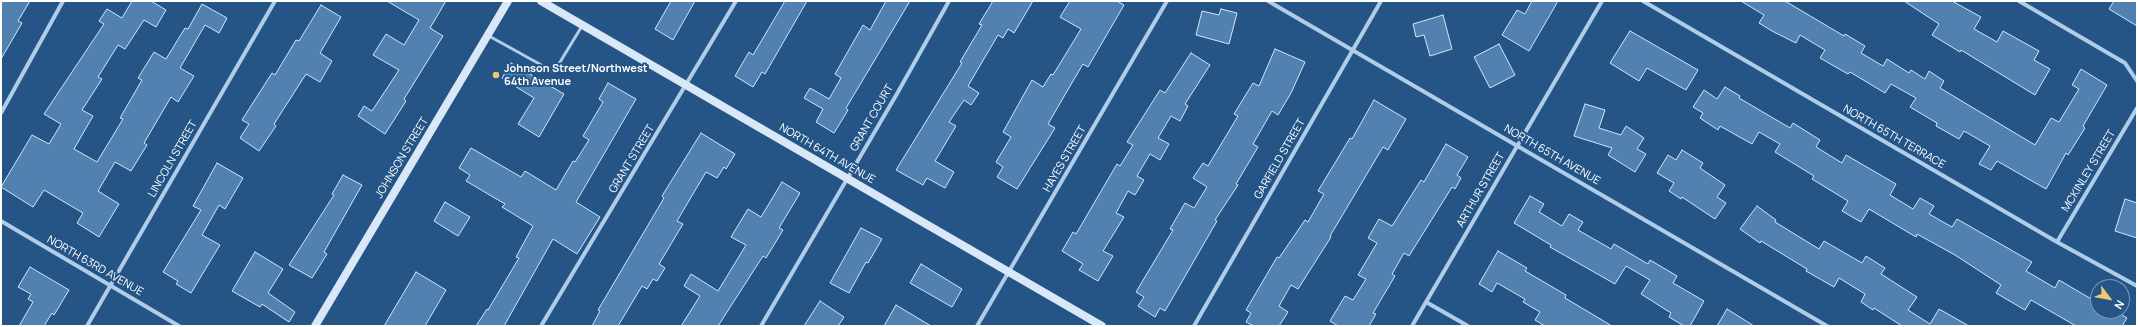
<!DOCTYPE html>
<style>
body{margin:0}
#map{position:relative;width:2138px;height:327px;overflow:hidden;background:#245586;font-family:Manrope,sans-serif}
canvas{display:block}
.frame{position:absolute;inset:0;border:2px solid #fff;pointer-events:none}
.north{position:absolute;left:2090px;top:279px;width:40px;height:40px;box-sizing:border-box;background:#245586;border:1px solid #7c99b6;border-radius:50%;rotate:122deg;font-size:11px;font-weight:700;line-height:16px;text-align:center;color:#fff}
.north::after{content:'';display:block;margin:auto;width:14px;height:18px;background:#f3c673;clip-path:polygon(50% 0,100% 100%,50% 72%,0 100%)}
</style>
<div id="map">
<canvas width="2138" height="327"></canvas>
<div class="frame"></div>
<div class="north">N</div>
</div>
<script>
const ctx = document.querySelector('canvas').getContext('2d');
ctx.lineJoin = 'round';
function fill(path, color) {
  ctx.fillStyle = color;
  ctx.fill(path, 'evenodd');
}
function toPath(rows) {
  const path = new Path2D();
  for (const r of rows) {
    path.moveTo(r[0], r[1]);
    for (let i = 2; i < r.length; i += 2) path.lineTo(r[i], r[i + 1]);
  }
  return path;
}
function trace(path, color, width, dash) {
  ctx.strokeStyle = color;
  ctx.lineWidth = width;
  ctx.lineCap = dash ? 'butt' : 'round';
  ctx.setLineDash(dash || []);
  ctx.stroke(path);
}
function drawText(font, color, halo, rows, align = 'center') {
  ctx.font = font + ' Manrope,sans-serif';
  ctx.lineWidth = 4;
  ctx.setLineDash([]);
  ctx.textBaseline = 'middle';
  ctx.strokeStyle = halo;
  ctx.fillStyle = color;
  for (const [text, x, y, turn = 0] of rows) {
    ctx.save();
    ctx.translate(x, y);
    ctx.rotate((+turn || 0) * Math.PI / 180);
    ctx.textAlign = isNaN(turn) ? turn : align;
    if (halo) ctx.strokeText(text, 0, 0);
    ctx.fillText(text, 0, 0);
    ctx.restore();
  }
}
const building = toPath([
 [1,1,30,1,18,21,22,23,1,59,1,1],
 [132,1,151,1,166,10,156,27,144,20,125,49,118,45,98,77,102,79,82,110,93,116,74,149,97,162,123,119,120,118,142,80,138,78,154,52,166,59,185,28,188,29,202,4,227,18,219,33,205,25,180,68,194,76,178,102,171,97,144,143,147,145,131,171,115,162,98,191,119,204,99,237,77,223,83,213,44,190,33,207,1,187,32,135,49,144,61,124,44,114,104,24,99,21,107,9,122,18,132,1],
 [387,1,446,1,430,28,443,36,404,99,406,101,385,134,358,116,364,106,372,111,399,70,373,55,386,34,404,45,419,20,387,1],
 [671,1,695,1,673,40,655,29,671,1],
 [785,1,807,1,765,74,762,72,753,87,735,76,749,52,753,55,785,1],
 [886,1,910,1,846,108,848,110,834,133,816,122,823,109,804,98,810,88,829,99,841,78,835,74,863,25,870,30,886,1],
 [993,1,1033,1,1014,33,1008,29,1003,38,998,35,968,86,979,93,971,105,964,100,949,122,956,126,935,161,954,172,945,188,927,178,923,185,896,170,962,63,960,62,982,25,979,24,993,1],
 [1070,1,1117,1,1124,5,1088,67,1083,64,1066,93,1048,124,1055,128,1017,189,997,177,1003,167,996,162,1011,137,1003,132,1032,80,1043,87,1051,74,1053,75,1081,29,1060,17,1070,1],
 [1532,1,1558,1,1529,51,1502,35,1517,10,1525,14,1532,1],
 [1741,1,1785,1,1844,36,1845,34,1865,46,1861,53,1883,66,1887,59,1909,73,1911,70,1925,79,1929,71,1944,81,1940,88,2035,145,2051,118,2059,122,2079,89,2072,85,2081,69,2107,85,2083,126,2085,128,2068,155,2066,153,2046,189,1997,161,1991,170,1979,164,1990,146,1964,131,1959,139,1936,126,1937,123,1910,107,1916,98,1891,84,1885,93,1850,72,1848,74,1820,58,1825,50,1800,35,1796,43,1772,31,1759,23,1764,15,1741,1],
 [1904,1,1952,1,1981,17,1974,29,1997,42,2003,31,2039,51,2034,60,2050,69,2035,95,1961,50,1960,52,1932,35,1939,24,1904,1],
 [2114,1,2137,1,2137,26,2109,9,2114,1],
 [321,5,341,17,320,53,332,61,320,82,306,74,274,124,276,126,259,151,240,138,249,124,242,120,272,73,275,75,296,40,299,41,321,5],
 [1221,9,1237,13,1229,44,1196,35,1202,11,1219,15,1221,9],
 [1443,15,1452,49,1430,56,1424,35,1416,37,1413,24,1443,15],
 [1630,31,1698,70,1686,90,1647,68,1639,81,1610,63,1630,31],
 [1499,44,1515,75,1490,88,1474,57,1499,44],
 [1275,49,1305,62,1291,93,1278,115,1272,111,1253,144,1258,147,1236,184,1238,185,1215,220,1217,221,1165,311,1160,308,1155,317,1138,306,1144,297,1136,292,1173,230,1170,229,1185,203,1194,208,1207,187,1193,178,1203,163,1208,166,1238,116,1234,114,1253,83,1259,86,1275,49],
 [1191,53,1210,65,1185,104,1188,106,1180,121,1171,116,1158,138,1169,144,1160,160,1150,154,1137,176,1144,180,1135,195,1128,191,1116,213,1124,217,1103,251,1113,256,1098,281,1079,270,1083,264,1062,251,1073,232,1076,234,1117,164,1120,166,1133,145,1127,142,1160,90,1165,93,1191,53],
 [511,63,564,94,539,137,518,124,534,98,502,78,511,63],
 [608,83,636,99,576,202,600,217,577,254,553,239,504,326,476,326,487,309,488,310,519,258,516,257,533,226,502,207,505,204,466,181,470,175,459,168,471,148,521,177,525,171,556,190,573,161,575,162,589,140,583,136,603,102,599,99,608,83],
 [1725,87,1740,96,1739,98,1790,128,1793,123,1820,140,1816,147,1842,163,1846,155,1896,184,1890,195,1913,209,1920,198,1934,206,1929,214,1952,227,1957,219,2032,262,2026,271,2055,288,2059,280,2098,303,2098,311,2116,311,2127,318,2122,326,2076,326,2031,300,2025,310,1996,293,2001,285,1955,255,1917,234,1916,237,1869,209,1861,222,1842,211,1848,201,1812,179,1814,176,1775,152,1780,144,1759,132,1752,144,1720,126,1718,130,1700,118,1703,113,1693,107,1704,90,1717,99,1725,87],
 [1374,100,1406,119,1388,150,1383,147,1330,236,1331,237,1298,289,1291,285,1279,306,1288,312,1279,326,1254,326,1246,322,1251,313,1246,310,1277,257,1279,258,1305,220,1308,222,1324,194,1318,191,1350,138,1352,139,1374,100],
 [1585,104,1605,110,1599,128,1621,135,1626,126,1644,138,1637,149,1646,154,1635,172,1608,155,1612,148,1574,136,1585,104],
 [701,133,735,154,726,169,724,167,717,178,706,172,677,221,683,224,659,264,665,268,657,281,653,279,647,289,642,286,618,326,592,326,600,311,598,310,664,198,662,196,701,133],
 [1446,144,1468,157,1457,175,1461,178,1455,189,1452,187,1409,256,1404,253,1392,274,1395,276,1373,313,1376,314,1369,326,1338,326,1330,321,1345,296,1353,300,1366,279,1358,275,1377,243,1368,238,1379,219,1392,226,1421,180,1424,182,1446,144],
 [1682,150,1703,163,1700,168,1725,185,1717,197,1726,203,1715,219,1682,197,1681,199,1669,191,1674,183,1657,173,1668,155,1676,160,1682,150],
 [217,163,243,178,225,209,219,205,202,235,220,245,191,293,176,284,178,281,163,272,201,210,193,206,217,163],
 [343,175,362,185,324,252,327,254,312,278,289,265,334,195,332,194,343,175],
 [782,182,800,193,779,228,783,230,766,258,763,256,718,326,681,326,700,296,684,286,691,274,718,291,746,245,731,237,748,209,761,217,782,182],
 [1530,196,1544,204,1539,212,1562,226,1569,214,1583,222,1578,230,1611,249,1614,244,1648,264,1650,260,1677,276,1673,283,1704,301,1690,326,1684,326,1669,317,1671,313,1641,294,1650,280,1626,266,1615,284,1550,247,1551,245,1514,223,1530,196],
 [2125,199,2137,203,2137,238,2115,231,2125,199],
 [445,202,470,217,458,236,434,221,445,202],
 [1757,206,1776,220,1775,222,1819,249,1824,241,1862,263,1866,256,1885,268,1881,274,1917,297,1908,310,1930,324,1939,309,1969,326,1902,326,1874,308,1873,310,1861,302,1865,294,1839,278,1834,287,1806,271,1807,269,1761,241,1760,243,1740,229,1757,206],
 [861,228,882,239,868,263,866,262,849,293,830,283,861,228],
 [1498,251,1527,268,1525,271,1566,295,1565,298,1612,326,1545,326,1535,320,1540,312,1523,302,1525,299,1497,283,1492,292,1479,284,1498,251],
 [255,252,283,269,268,293,295,312,289,322,262,304,260,307,232,291,255,252],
 [921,264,962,289,952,307,910,283,921,264],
 [30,267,69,290,54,315,52,313,44,326,19,326,33,302,28,299,31,294,18,287,30,267],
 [416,272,446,290,425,326,384,326,416,272],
 [820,301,844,317,838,326,804,326,820,301],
 [896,305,931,326,884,326,896,305],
 [1727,309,1754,326,1717,326,1727,309]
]);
fill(building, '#5181b0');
trace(building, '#d3e5f7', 1);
trace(toPath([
 [489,36,554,72,582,26]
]), '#afcce8', 3);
trace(toPath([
 [1268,1,1827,326],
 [1643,1,2057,242,2137,286],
 [2019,1,2125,63,2137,81],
 [1,113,63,1],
 [1,221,179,326],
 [2057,242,2137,108],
 [1426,302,1468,326],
 [87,326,275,1],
 [541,326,736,1],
 [761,326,898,92,949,1],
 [977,326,1167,1],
 [1194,326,1381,1],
 [1412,326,1602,1]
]), '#afcce8', 4);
trace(toPath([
 [541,1,1102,326],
 [315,326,508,1]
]), '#d9e8f7', 8);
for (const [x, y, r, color] of [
 [496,75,4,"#f3c673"]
]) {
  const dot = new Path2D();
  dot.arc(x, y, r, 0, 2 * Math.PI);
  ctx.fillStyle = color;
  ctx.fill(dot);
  trace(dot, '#245586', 1.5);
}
drawText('bold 11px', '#fff', '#245586', [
 ["Johnson Street/Northwest",504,69],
 ["64th Avenue",504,82]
], 'left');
drawText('11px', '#fff', '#245586', [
 ["GRANT COURT",872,118,-60],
 ["NORTH 65TH TERRACE",1894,137,30],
 ["NORTH 64TH AVENUE",827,154,30],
 ["NORTH 65TH AVENUE",1552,155,30],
 ["JOHNSON STREET",402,158,-59],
 ["LINCOLN STREET",173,159,-60],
 ["GRANT STREET",632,159,-59],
 ["HAYES STREET",1065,159,-60],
 ["GARFIELD STREET",1280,159,-60],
 ["MCKINLEY STREET",2089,171,-59],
 ["ARTHUR STREET",1481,190,-60],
 ["NORTH 63RD AVENUE",95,266,30]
]);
</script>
